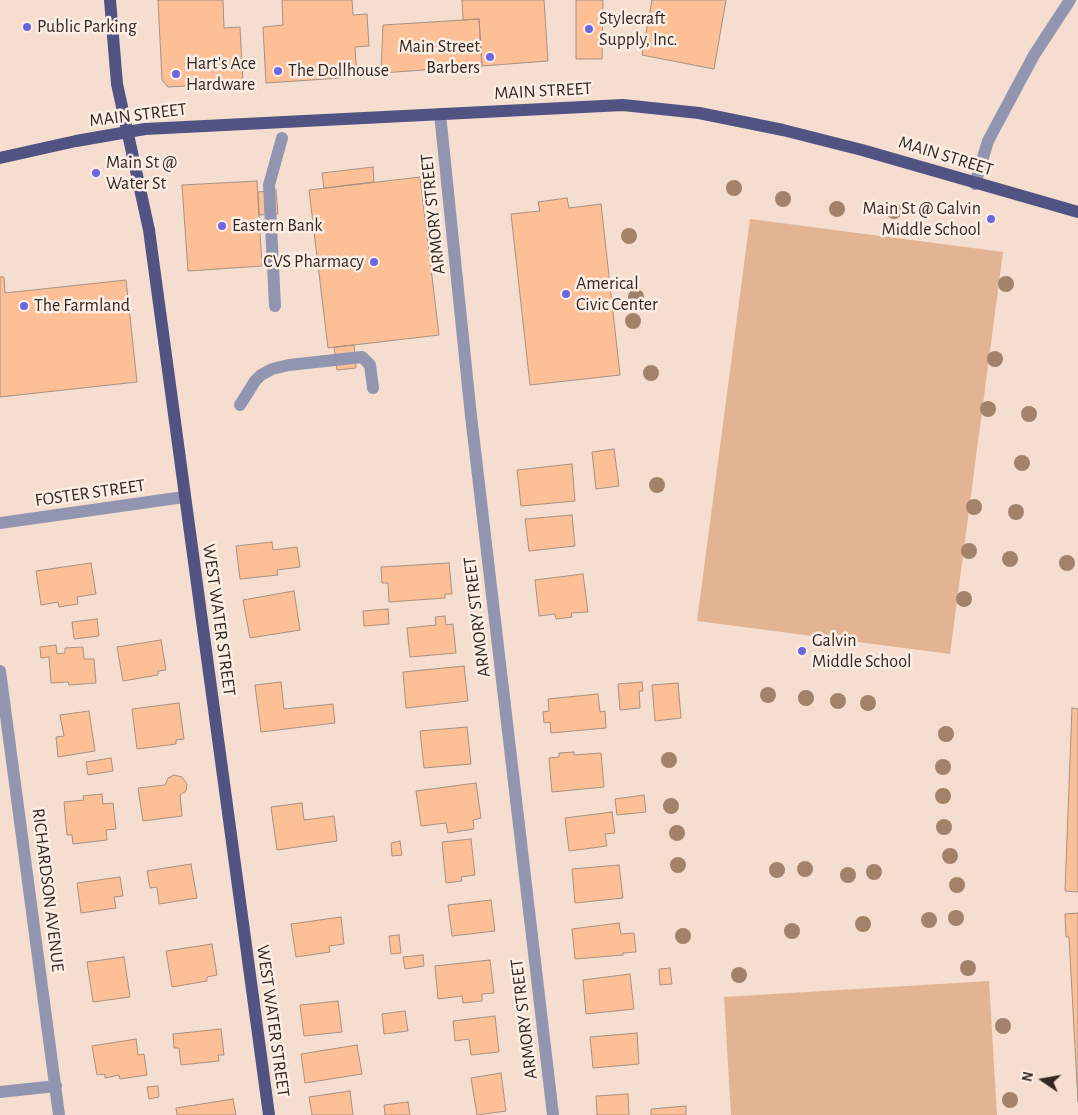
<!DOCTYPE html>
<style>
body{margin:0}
#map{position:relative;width:1078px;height:1115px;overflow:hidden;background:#f5decf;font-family:"Alegreya Sans",sans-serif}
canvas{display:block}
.north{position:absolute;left:1018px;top:1055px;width:50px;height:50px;-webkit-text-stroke:4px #fceee4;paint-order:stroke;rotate:282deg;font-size:14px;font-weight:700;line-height:20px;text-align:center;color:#312823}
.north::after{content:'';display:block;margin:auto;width:18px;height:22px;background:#312823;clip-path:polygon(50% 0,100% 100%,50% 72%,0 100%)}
</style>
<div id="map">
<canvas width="1078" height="1115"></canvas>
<div class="north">N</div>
</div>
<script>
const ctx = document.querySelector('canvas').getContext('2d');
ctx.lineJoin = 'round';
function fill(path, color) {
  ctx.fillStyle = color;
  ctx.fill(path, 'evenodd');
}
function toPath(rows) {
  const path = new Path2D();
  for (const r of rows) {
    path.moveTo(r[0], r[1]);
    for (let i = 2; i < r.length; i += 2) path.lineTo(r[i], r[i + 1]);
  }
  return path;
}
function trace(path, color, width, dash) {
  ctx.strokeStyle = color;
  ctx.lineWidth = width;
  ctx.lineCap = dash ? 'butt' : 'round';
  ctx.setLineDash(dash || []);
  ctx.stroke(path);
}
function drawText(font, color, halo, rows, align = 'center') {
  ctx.font = font + ' "Alegreya Sans",sans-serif';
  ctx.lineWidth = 5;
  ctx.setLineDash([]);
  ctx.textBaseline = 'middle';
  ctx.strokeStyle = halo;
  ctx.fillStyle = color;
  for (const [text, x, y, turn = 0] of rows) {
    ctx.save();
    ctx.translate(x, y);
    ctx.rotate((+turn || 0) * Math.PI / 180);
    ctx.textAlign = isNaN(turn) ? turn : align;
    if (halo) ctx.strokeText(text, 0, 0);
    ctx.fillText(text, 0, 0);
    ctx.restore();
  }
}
fill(toPath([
 [750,219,1003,252,950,654,697,621],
 [989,981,997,1115,731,1115,724,997]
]), '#e3b494');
const building = toPath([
 [158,0,223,0,224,28,240,27,243,83,168,87,162,80,158,0],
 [282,0,352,0,353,15,367,14,369,46,355,47,357,77,266,83,263,27,283,25,282,0],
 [462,0,544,0,548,61,482,66,479,19,463,20,462,0],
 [576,0,603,0,602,59,576,59,576,0],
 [652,0,726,0,714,69,642,55,652,0],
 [479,19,482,66,381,73,383,25,479,19],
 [373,167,374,182,324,188,322,173,373,167],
 [420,177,439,335,328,348,309,190,420,177],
 [257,181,262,266,188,271,182,185,257,181],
 [276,190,278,214,259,215,258,192,276,190],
 [567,198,569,208,601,204,620,375,530,385,511,214,540,211,538,202,567,198],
 [0,277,4,277,5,293,126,280,137,382,0,397,0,277],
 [354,345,356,368,337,370,334,347,354,345],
 [614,449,619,486,596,489,592,452,614,449],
 [572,464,575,501,521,506,517,470,572,464],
 [572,515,575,546,529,551,525,519,572,515],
 [272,542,273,550,297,547,300,567,277,570,278,575,240,579,236,546,272,542],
 [91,563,96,594,77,597,78,604,59,607,58,602,41,605,36,571,91,563],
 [449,563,452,594,445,594,445,598,389,602,388,583,382,583,381,567,449,563],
 [583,574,588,612,571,613,572,617,556,619,555,614,539,616,535,580,583,574],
 [294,591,300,630,250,638,243,600,294,591],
 [388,609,389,624,364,626,363,611,388,609],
 [445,616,446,625,453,624,456,653,410,657,407,628,436,625,435,617,445,616],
 [97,619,99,636,74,639,72,622,97,619],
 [161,640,166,670,158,671,158,675,123,681,117,647,161,640],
 [56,645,57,654,65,653,65,648,83,647,84,659,94,659,96,683,69,685,68,682,51,683,49,657,41,658,40,647,56,645],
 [464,666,468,701,406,708,403,672,464,666],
 [281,682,284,709,333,704,335,723,261,732,255,685,281,682],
 [642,682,643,691,639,691,640,708,620,710,618,684,642,682],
 [678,683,681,718,655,721,652,685,678,683],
 [598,694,600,712,605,711,606,728,551,733,550,722,544,723,543,712,549,711,548,699,598,694],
 [179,703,184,739,176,740,176,744,137,749,132,709,179,703],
 [1072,708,1078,709,1078,892,1065,891,1072,708],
 [89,711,95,751,58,757,56,737,64,736,60,715,89,711],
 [467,727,471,764,424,768,420,731,467,727],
 [574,752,574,755,601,753,604,787,552,792,549,758,559,757,559,753,574,752],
 [111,758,113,771,88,775,86,762,111,758],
 [174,775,182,777,187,784,186,791,180,795,182,816,143,821,138,788,165,785,168,778,174,775],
 [476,783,481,818,473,820,474,829,448,833,446,823,421,826,416,791,476,783],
 [102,794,103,804,113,803,116,829,106,830,107,840,73,844,72,835,67,835,64,802,84,800,83,796,102,794],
 [644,795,646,812,617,815,615,799,644,795],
 [302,803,304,820,334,816,337,841,277,850,271,807,302,803],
 [612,812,615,833,605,834,607,846,569,851,565,818,612,812],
 [471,839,475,875,461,877,462,881,446,883,442,842,471,839],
 [400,841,402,855,392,856,391,843,400,841],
 [191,864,197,898,159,904,157,887,150,888,147,871,191,864],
 [619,865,623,898,575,903,572,869,619,865],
 [120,877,123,896,114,897,116,908,81,913,77,883,120,877],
 [491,900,495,931,452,936,448,905,491,900],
 [1078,913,1078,1102,1069,937,1066,937,1065,914,1078,913],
 [341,917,344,944,329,946,330,952,296,957,291,924,341,917],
 [619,923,621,934,634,933,636,952,623,953,623,955,575,959,572,929,619,923],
 [399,935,401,953,391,954,389,936,399,935],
 [212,944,217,975,207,977,207,981,172,987,166,951,212,944],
 [423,955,424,966,405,969,403,957,423,955],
 [124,957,130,997,93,1002,87,962,124,957],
 [490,960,494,993,482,994,482,1001,463,1003,462,996,438,999,435,966,490,960],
 [670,968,672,984,660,985,659,969,670,968],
 [630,974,634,1009,586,1014,583,980,630,974],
 [338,1001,342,1032,304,1036,300,1005,338,1001],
 [405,1011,408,1031,384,1034,382,1014,405,1011],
 [495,1016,499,1052,471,1055,469,1039,455,1041,453,1021,495,1016],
 [221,1029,224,1055,218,1055,219,1061,181,1065,179,1048,174,1048,173,1034,221,1029],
 [637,1033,639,1064,593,1068,590,1037,637,1033],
 [136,1039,138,1055,144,1054,147,1075,120,1079,119,1075,105,1078,105,1074,97,1075,92,1046,136,1039],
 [357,1045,362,1074,305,1083,301,1054,357,1045],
 [501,1073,506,1111,477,1115,471,1078,501,1073],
 [158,1086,159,1097,149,1099,147,1087,158,1086],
 [350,1091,353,1115,312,1115,309,1097,350,1091],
 [628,1094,629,1115,597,1115,596,1096,628,1094],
 [233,1099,236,1115,177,1115,176,1108,233,1099],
 [408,1102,410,1115,385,1115,384,1105,408,1102],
 [686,1106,686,1115,651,1115,651,1109,686,1106]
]);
fill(building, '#fdbf95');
trace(building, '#a69183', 1);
trace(toPath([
 [440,114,471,416,553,1115],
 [975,184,988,141,1034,55,1070,0],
 [275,306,269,185,282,138],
 [240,405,255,381,261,375,272,369,289,365,362,357,370,365,373,388],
 [0,523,184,497],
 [0,671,59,1115],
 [0,1092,56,1086]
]), '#9295b0', 12);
trace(toPath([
 [110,0,117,84,149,230,269,1115],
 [0,158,76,141,145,129,623,105,699,113,783,130,862,150,1078,212]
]), '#515383', 12);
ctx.fillStyle = '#a2826a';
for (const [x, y] of [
 [734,188],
 [783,199],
 [837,209],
 [894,211],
 [629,236],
 [1006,284],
 [636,297],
 [633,321],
 [995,359],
 [651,373],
 [988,409],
 [1029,414],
 [1022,463],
 [657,485],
 [974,507],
 [1016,512],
 [969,551],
 [1010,559],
 [1067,563],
 [964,599],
 [768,695],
 [806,698],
 [838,701],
 [868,703],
 [946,734],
 [669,760],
 [943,767],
 [943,796],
 [671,806],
 [944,827],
 [677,833],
 [950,856],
 [678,865],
 [805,869],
 [777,870],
 [874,872],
 [848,875],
 [957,885],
 [956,918],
 [929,920],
 [863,924],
 [792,931],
 [683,936],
 [968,968],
 [739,975],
 [1003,1026],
 [1010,1100]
]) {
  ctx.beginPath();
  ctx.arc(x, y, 8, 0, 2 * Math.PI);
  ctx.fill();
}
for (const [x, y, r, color] of [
 [27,27,5,"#6b66e0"],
 [589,29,5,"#6b66e0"],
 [490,57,5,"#6b66e0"],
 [278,71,5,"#6b66e0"],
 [176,74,5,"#6b66e0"],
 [96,173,5,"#6b66e0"],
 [991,219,5,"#6b66e0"],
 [222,226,5,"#6b66e0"],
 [374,262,5,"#6b66e0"],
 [566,294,5,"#6b66e0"],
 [24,306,5,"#6b66e0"],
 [802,651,5,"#6b66e0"]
]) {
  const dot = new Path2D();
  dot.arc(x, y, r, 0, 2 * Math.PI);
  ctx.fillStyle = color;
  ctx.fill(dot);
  trace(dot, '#fceee4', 2);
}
drawText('18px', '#312823', '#fceee4', [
 ["Stylecraft",599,19],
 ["Supply, Inc.",599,40],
 ["Public Parking",37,27],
 ["Main Street",480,47,"right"],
 ["Barbers",480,68,"right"],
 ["Hart's Ace",186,64],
 ["Hardware",186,85],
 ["The Dollhouse",288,71],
 ["Main St @",106,163],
 ["Water St",106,184],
 ["Main St @ Galvin",981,209,"right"],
 ["Middle School",981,230,"right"],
 ["Eastern Bank",232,226],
 ["CVS Pharmacy",364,262,"right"],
 ["Americal",576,284],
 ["Civic Center",576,305],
 ["The Farmland",34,306],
 ["Galvin",812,641],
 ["Middle School",812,662]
], 'left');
drawText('18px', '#312823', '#fceee4', [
 ["MAIN STREET",543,91,-3],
 ["MAIN STREET",138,115,-7],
 ["MAIN STREET",946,156,17],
 ["ARMORY STREET",433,214,-96],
 ["FOSTER STREET",90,493,-8],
 ["ARMORY STREET",477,617,-97],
 ["WEST WATER STREET",219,620,82],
 ["RICHARDSON AVENUE",48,890,83],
 ["ARMORY STREET",524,1019,-97],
 ["WEST WATER STREET",273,1021,82]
]);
</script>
